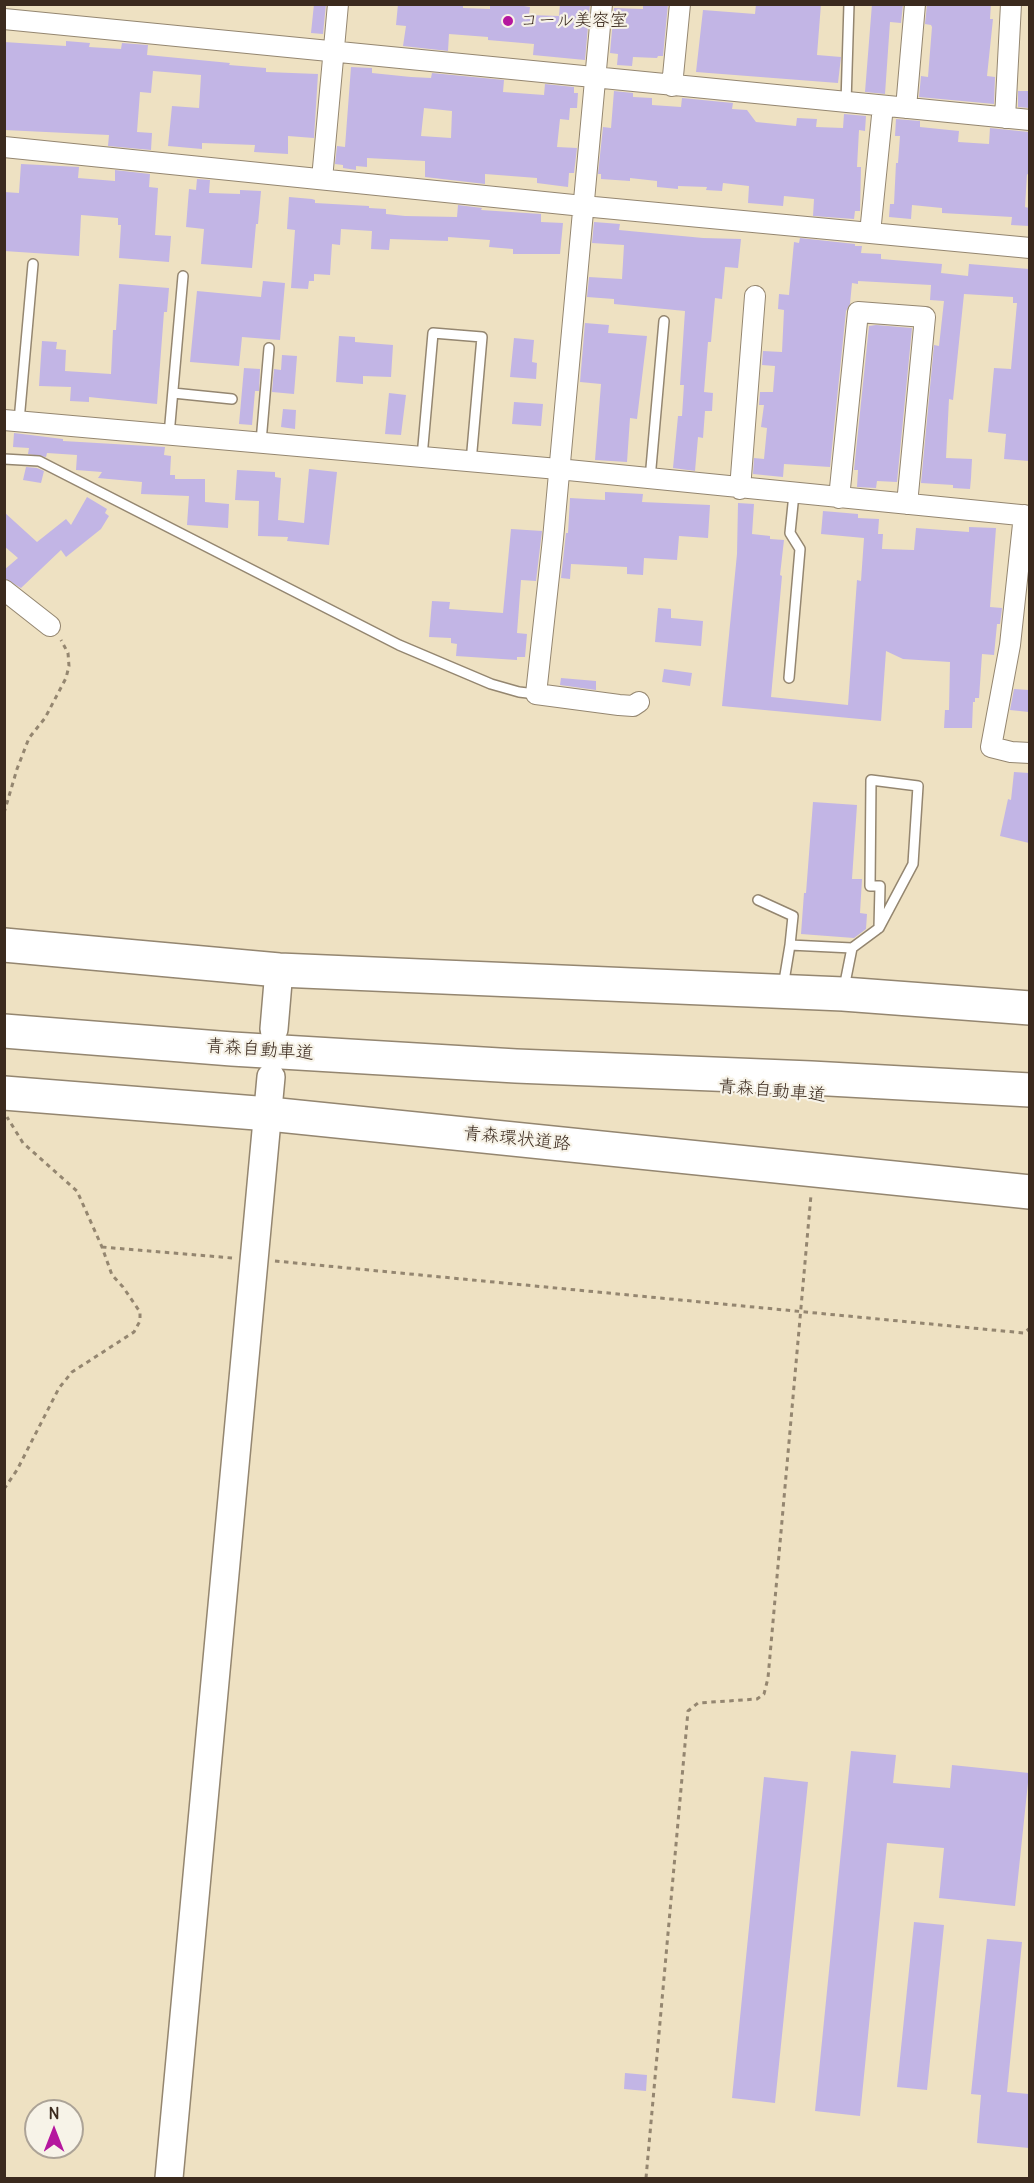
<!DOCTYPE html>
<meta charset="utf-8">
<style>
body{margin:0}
#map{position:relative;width:1034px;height:2183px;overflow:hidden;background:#eee1c2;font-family:Delius,sans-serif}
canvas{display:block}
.frame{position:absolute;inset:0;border:6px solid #3b2a1e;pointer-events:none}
.north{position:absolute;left:24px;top:2099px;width:60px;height:60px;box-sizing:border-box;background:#f7f3e8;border:2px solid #aca397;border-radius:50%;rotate:0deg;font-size:16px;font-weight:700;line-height:24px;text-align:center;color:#3b2a1e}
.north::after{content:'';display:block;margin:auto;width:21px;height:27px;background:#b5179e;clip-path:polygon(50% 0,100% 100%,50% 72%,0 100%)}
</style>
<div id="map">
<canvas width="1034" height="2183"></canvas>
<div class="frame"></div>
<div class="north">N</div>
</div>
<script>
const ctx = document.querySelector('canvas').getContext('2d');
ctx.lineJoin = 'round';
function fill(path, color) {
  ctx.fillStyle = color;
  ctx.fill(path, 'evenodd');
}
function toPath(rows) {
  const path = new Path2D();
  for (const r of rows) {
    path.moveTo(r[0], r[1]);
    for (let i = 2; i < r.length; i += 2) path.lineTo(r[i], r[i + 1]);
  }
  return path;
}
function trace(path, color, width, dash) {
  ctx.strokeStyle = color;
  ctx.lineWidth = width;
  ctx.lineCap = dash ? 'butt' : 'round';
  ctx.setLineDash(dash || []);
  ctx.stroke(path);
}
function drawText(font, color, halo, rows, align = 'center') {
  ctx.font = font + ' Delius,"Klee One",sans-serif';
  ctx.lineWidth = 4.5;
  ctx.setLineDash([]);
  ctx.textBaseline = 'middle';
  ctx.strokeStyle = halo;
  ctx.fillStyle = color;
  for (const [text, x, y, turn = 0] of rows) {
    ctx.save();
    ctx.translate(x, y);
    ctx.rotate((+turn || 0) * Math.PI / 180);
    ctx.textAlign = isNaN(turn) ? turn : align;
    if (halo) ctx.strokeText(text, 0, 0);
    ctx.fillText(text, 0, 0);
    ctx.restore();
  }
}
fill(toPath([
 [314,4,326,4,323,34,311,33],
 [398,4,463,4,463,8,490,9,490,4,511,4,530,7,529,15,559,16,560,4,590,4,585,60,533,55,534,44,488,40,488,37,449,34,448,51,403,46,406,26,396,25],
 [643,4,668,4,663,56,658,56,657,58,633,57,632,66,617,65,618,54,610,53,614,8,643,9],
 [756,4,821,4,817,55,841,57,838,83,696,72,703,10,755,14],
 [872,4,903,4,901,23,890,22,885,94,865,92],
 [927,4,991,4,990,19,993,19,987,76,995,77,994,104,919,97,921,76,928,77,932,27,931,25,925,24],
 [66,41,90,43,89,47,121,49,122,43,148,45,147,55,230,63,229,65,266,68,266,72,318,74,314,138,288,136,288,154,254,152,255,145,202,143,202,149,168,146,172,106,199,108,201,75,153,71,151,93,140,92,137,132,152,133,151,150,108,146,109,135,4,130,4,42,66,46],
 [351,67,372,68,372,73,411,77,431,78,432,73,504,80,503,92,544,95,545,84,574,87,574,93,578,93,577,108,570,108,569,120,560,119,557,147,577,148,574,173,569,173,568,187,537,183,537,178,485,174,485,184,425,177,425,161,367,158,367,167,356,166,356,170,343,168,343,165,335,164,337,146,345,147],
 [424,108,452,111,451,138,421,136],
 [614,91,633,93,633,97,652,98,652,105,681,107,682,98,733,103,732,109,747,110,756,122,796,126,797,118,817,119,816,127,843,128,844,114,866,116,865,131,859,130,857,167,861,167,860,211,855,211,854,219,813,216,814,199,784,196,783,206,748,203,749,186,723,183,722,191,706,190,707,187,678,186,678,189,657,187,657,181,630,178,630,181,601,179,601,174,598,174,603,127,611,128],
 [1018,91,1029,91,1029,108,1018,107],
 [896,119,920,121,920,127,959,131,958,142,989,144,990,128,1029,132,1029,175,1027,174,1025,207,1029,208,1029,226,1011,225,1012,217,942,213,942,208,912,205,911,219,889,217,890,204,894,204,896,163,898,163,900,136,895,136],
 [21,164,79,167,78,178,115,181,115,170,150,174,149,187,158,188,155,235,171,236,169,262,119,258,121,225,118,225,118,218,81,215,79,256,4,251,4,192,19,193],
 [197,179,210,180,209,193,240,194,240,190,261,191,258,224,256,224,252,268,201,264,204,229,186,227,189,189,196,190],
 [289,197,312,199,315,200,315,203,369,206,369,208,386,209,386,214,405,216,457,217,458,205,482,208,481,210,541,214,541,222,563,223,560,254,513,254,513,249,489,247,490,240,448,237,448,241,390,239,389,250,371,249,372,231,341,229,340,245,332,244,330,275,314,274,314,281,309,281,308,289,291,288,295,230,287,229],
 [594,222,620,224,619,230,703,238,741,239,738,268,725,267,722,299,715,298,711,342,708,342,704,392,713,393,712,411,705,411,703,438,698,437,695,471,673,468,678,416,682,416,684,385,680,385,685,311,614,304,614,299,587,297,589,277,622,279,624,245,592,243],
 [800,238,855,244,855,246,862,246,861,253,881,254,881,259,942,264,941,273,968,276,969,264,1029,269,1029,461,1004,459,1006,434,988,432,994,368,1011,369,1017,303,1013,303,1013,297,964,294,953,400,949,399,946,458,972,459,971,478,970,489,953,488,953,485,921,483,934,345,939,346,944,301,930,300,931,285,858,281,858,284,852,283,850,304,846,311,830,467,784,464,783,477,753,474,754,458,764,459,767,428,761,427,764,405,759,405,760,392,773,392,775,366,762,365,763,351,782,352,784,310,778,309,779,294,789,295,794,242,799,243],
 [263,281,285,283,280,340,242,337,239,366,190,362,197,291,261,297],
 [119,284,169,288,167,312,164,312,157,404,89,397,89,402,70,401,71,387,39,386,42,341,57,342,56,349,66,350,65,371,111,374,113,330,116,330],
 [585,323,609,325,608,333,647,336,637,419,630,418,627,462,595,460,601,384,580,382],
 [876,325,912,328,897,482,877,481,876,488,857,487,858,470,854,470,869,326],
 [339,336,355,337,355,342,393,345,391,377,363,376,363,384,336,382],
 [514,338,534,340,532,362,537,363,536,379,510,377],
 [282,355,297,356,294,394,272,392,274,369,281,370],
 [244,368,260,369,259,391,255,391,252,425,239,424],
 [389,393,406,395,401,435,385,434],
 [514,402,543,404,541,426,512,424],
 [283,409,296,410,295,429,281,427],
 [14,433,63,439,63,441,165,447,164,455,171,456,170,475,175,475,175,479,205,479,205,502,229,504,228,528,187,525,189,496,141,494,142,482,98,478,102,472,76,470,77,455,47,453,46,457,28,454,29,448,13,447],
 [26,467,37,468,44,471,41,483,23,480],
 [309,469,337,472,329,545,287,541,288,537,258,536,259,501,235,500,237,470,275,472,275,477,281,478,278,520,304,523],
 [605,492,643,494,642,502,710,505,708,538,679,536,677,560,644,558,643,575,627,574,627,567,571,564,570,579,561,578,566,533,568,533,570,498,605,500],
 [87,497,107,509,105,513,109,516,101,529,66,557,61,550,21,588,4,578,4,570,18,558,4,546,4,512,37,542,66,519,71,525],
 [738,503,754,504,752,534,770,536,770,539,784,540,780,575,782,576,771,697,848,705,857,580,861,581,864,538,821,534,823,511,858,514,858,518,879,519,878,534,883,534,882,549,914,550,916,528,969,532,969,527,996,528,990,607,1002,608,1000,624,997,624,994,655,982,654,979,698,975,698,975,702,973,702,972,728,944,728,945,710,949,710,950,662,903,659,886,651,881,721,722,706,737,554],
 [511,529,542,531,536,581,521,580,517,633,527,634,525,657,517,657,517,660,456,656,457,644,451,643,451,638,429,637,432,601,450,602,449,609,503,613],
 [658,608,671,609,671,618,703,621,701,646,655,642],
 [664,669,692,673,690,686,662,682],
 [561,678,596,681,596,690,560,685],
 [1014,689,1029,690,1029,712,1010,710],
 [1014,772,1029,773,1029,843,1000,836,1008,799,1011,800],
 [813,802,857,805,852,879,862,879,860,913,867,914,866,929,854,938,801,934,804,893,806,893],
 [851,1751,896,1755,893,1783,950,1788,952,1765,1029,1773,1015,1906,939,1898,944,1848,887,1843,860,2116,815,2111],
 [764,1777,808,1782,775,2103,732,2098],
 [914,1922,944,1925,927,2090,897,2087],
 [987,1939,1022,1942,1007,2092,1029,2094,1029,2148,977,2143,981,2095,971,2094],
 [625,2073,647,2075,646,2091,624,2089]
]), '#c2b5e5');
const lane = toPath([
 [846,103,849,4],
 [173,393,232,399],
 [19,421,33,264],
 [169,435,183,276],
 [261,442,269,348],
 [422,457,433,333,482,337,471,462],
 [4,459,39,461,399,645,491,684,519,692,536,694],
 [650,479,664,321],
 [789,678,800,549,790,533,794,494],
 [758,900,793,916,790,945],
 [852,948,879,928,913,864,918,786,871,780,870,886,880,886,879,928],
 [783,987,790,945,852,948,844,988]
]);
const street = toPath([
 [602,4,553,539,536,694,619,705,633,706,639,702],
 [4,19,1030,120],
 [672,86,680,4],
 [906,108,915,4],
 [1005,118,1011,4],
 [4,147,583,206,1030,248],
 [322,179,338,4],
 [870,233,883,106],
 [4,420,558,469,1030,516],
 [740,489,755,296],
 [839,498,858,312,925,317,907,504],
 [1024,515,1010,645,991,747,1011,752,1030,753],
 [4,590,50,626]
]);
const secondary = toPath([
 [274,1029,279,970],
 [169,2178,271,1077]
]);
const highway = toPath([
 [4,945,279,970,843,994,1030,1008],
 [4,1031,232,1049,516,1066,811,1078,1030,1090],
 [4,1093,269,1114,1030,1192]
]);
trace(lane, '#948670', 12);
trace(street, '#948670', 22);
trace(secondary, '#948670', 30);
trace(highway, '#948670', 36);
trace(toPath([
 [4,813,17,769,29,738,45,718,66,678,69,666,68,653,61,640],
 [102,1247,232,1258],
 [275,1261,1024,1333,1030,1328],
 [4,1489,17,1470,59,1388,72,1372,134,1332,140,1321,140,1312,123,1287,112,1275,102,1247,77,1191,23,1143,7,1117],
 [646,2178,688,1711,698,1703,757,1699,764,1694,768,1678,811,1195]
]), '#948670', 3, [4.5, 4.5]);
trace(lane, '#fff', 9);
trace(street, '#fff', 20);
trace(secondary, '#fff', 27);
trace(highway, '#fff', 33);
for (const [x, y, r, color] of [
 [508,21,6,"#b5179e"]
]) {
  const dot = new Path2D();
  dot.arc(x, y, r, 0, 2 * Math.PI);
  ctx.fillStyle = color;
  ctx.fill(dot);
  trace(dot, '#f7f3e8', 2);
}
drawText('18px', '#3b2a1e', '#f7f3e8', [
 ["コール美容室",520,21]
], 'left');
drawText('18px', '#3b2a1e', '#f7f3e8', [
 ["青森自動車道",260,1050,4],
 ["青森自動車道",772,1091,5],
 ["青森環状道路",517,1139,6]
]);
</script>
